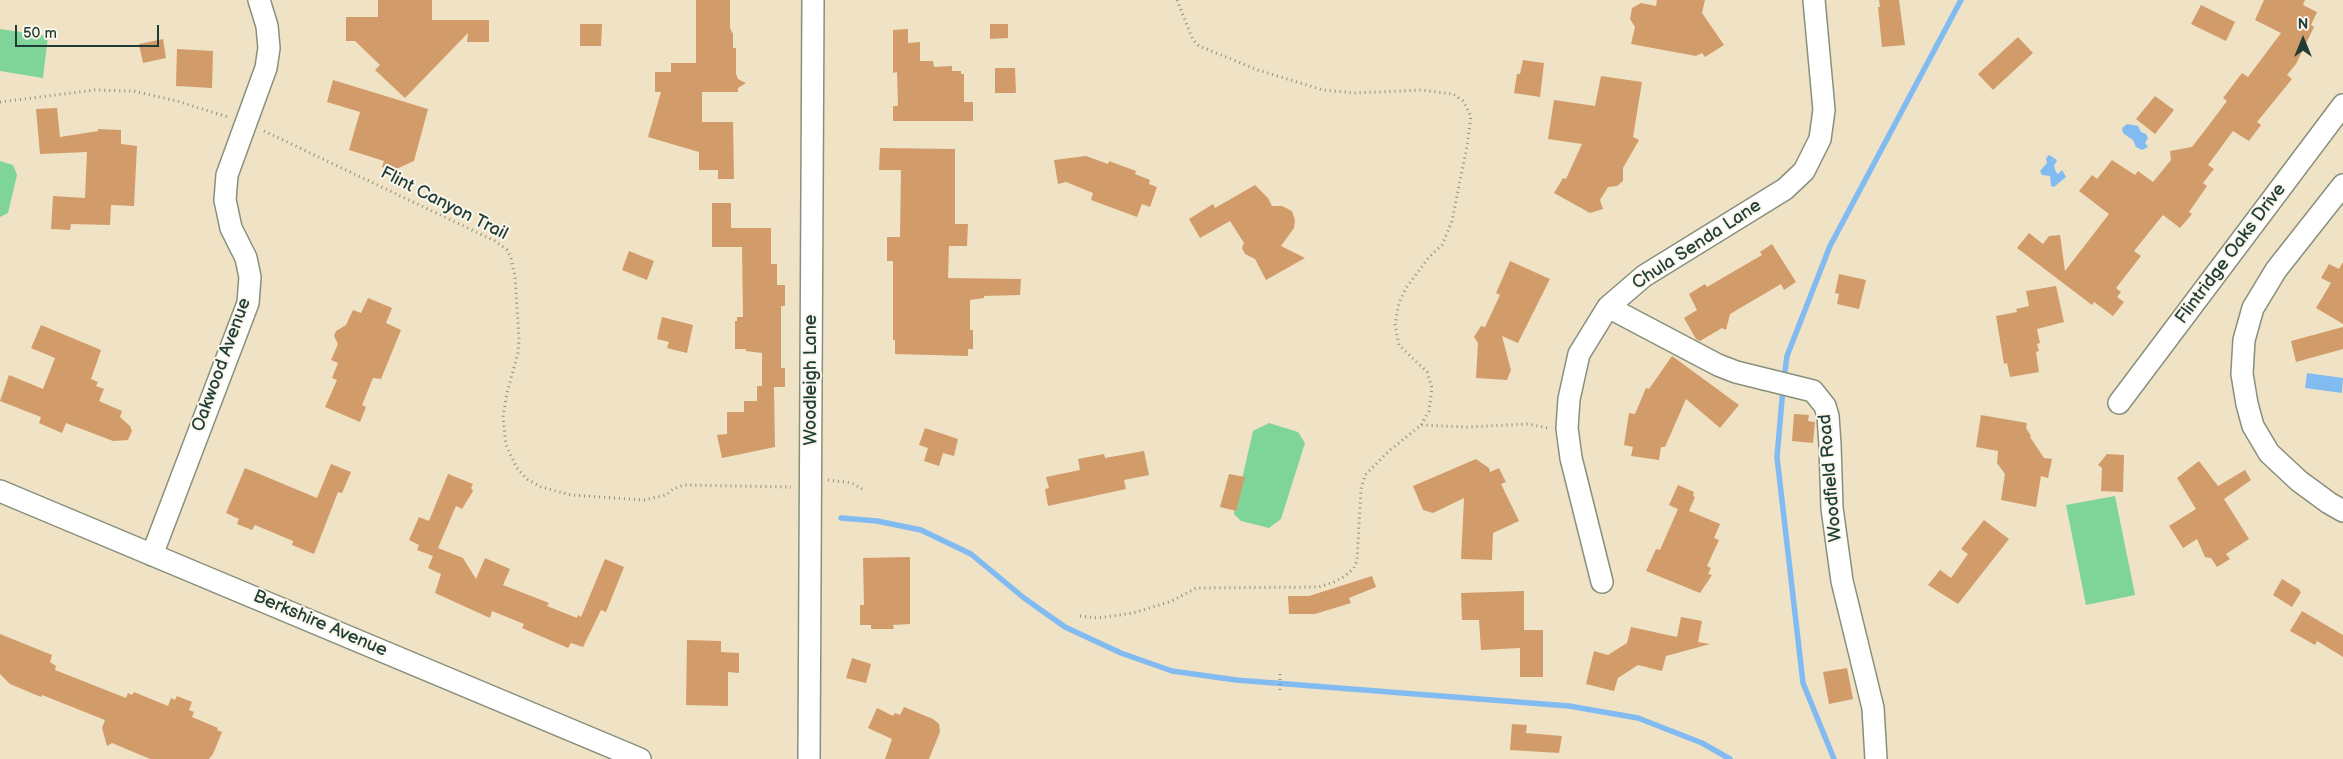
<!DOCTYPE html>
<style>
body{margin:0}
#map{position:relative;width:2343px;height:759px;overflow:hidden;background:#f0e2c5;font-family:"Balsamiq Sans",sans-serif}
canvas{display:block}
.north{position:absolute;left:2278px;top:15px;width:50px;height:50px;-webkit-text-stroke:4px #fbf7ec;paint-order:stroke;rotate:0deg;font-size:14px;font-weight:700;line-height:20px;text-align:center;color:#1f3d34}
.north::after{content:'';display:block;margin:auto;width:18px;height:22px;background:#1f3d34;clip-path:polygon(50% 0,100% 100%,50% 72%,0 100%)}
.scale{position:absolute;left:15px;top:25px;width:144px;height:22px;box-sizing:border-box;border:2px solid #1f3d34;border-top:0;padding-left:6px;font-size:15px;line-height:18px;white-space:nowrap;color:#1f3d34;-webkit-text-stroke:4px #fbf7ec;paint-order:stroke}
</style>
<div id="map">
<canvas width="2343" height="759"></canvas>
<div class="north">N</div>
<div class="scale">50 m</div>
</div>
<script>
const ctx = document.querySelector('canvas').getContext('2d');
ctx.lineJoin = 'round';
function fill(path, color) {
  ctx.fillStyle = color;
  ctx.fill(path, 'evenodd');
}
function toPath(rows) {
  const path = new Path2D();
  for (const r of rows) {
    path.moveTo(r[0], r[1]);
    for (let i = 2; i < r.length; i += 2) path.lineTo(r[i], r[i + 1]);
  }
  return path;
}
function trace(path, color, width, dash) {
  ctx.strokeStyle = color;
  ctx.lineWidth = width;
  ctx.lineCap = dash ? 'butt' : 'round';
  ctx.setLineDash(dash || []);
  ctx.stroke(path);
}
function drawText(font, color, halo, rows, align = 'center') {
  ctx.font = font + ' "Balsamiq Sans",sans-serif';
  ctx.lineWidth = 4;
  ctx.setLineDash([]);
  ctx.textBaseline = 'middle';
  ctx.strokeStyle = halo;
  ctx.fillStyle = color;
  for (const [text, x, y, turn = 0] of rows) {
    ctx.save();
    ctx.translate(x, y);
    ctx.rotate((+turn || 0) * Math.PI / 180);
    ctx.textAlign = isNaN(turn) ? turn : align;
    if (halo) ctx.strokeText(text, 0, 0);
    ctx.fillText(text, 0, 0);
    ctx.restore();
  }
}
fill(toPath([
 [0,29,48,36,43,78,0,71],
 [0,161,13,165,17,175,8,213,0,217],
 [1269,423,1298,432,1305,443,1281,519,1269,528,1241,521,1234,514,1253,431],
 [2115,496,2135,595,2086,605,2066,505]
]), '#7fd599');
fill(toPath([
 [2127,124,2138,126,2141,132,2146,134,2148,138,2145,143,2148,147,2142,150,2136,147,2133,140,2123,133,2122,128],
 [2049,155,2057,160,2054,166,2056,172,2058,174,2062,170,2066,177,2054,187,2051,186,2050,176,2042,175,2040,171,2047,163,2046,158],
 [2307,373,2343,378,2342,393,2305,388]
]), '#81bbf2');
trace(toPath([
 [1784,379,1787,356,1830,246,1961,0],
 [1783,388,1777,457,1803,683,1834,759],
 [841,518,877,521,921,530,971,554,1024,598,1065,627,1121,653,1172,671,1236,680,1569,706,1638,718,1702,743,1730,759]
]), '#81bbf2', 5.5);
fill(toPath([
 [378,0,432,0,432,20,489,20,489,42,467,42,468,33,405,98,375,70,380,65,355,41,346,41,346,17,378,17],
 [696,0,730,0,730,28,733,34,733,48,736,48,736,74,738,79,746,83,738,88,738,92,702,92,702,122,733,122,734,179,718,179,718,170,699,170,699,152,648,137,661,92,655,92,655,72,671,72,671,63,696,63],
 [1657,0,1705,0,1702,13,1724,45,1705,57,1702,53,1696,56,1631,44,1635,27,1630,19,1632,8,1641,3,1656,6],
 [1879,0,1899,0,1905,45,1882,47,1878,7,1880,7],
 [2264,0,2305,0,2303,5,2317,12,2311,25,2314,27,2296,64,2287,75,2292,79,2257,122,2261,125,2249,141,2233,131,2208,165,2214,169,2203,183,2207,186,2189,212,2192,214,2180,228,2163,215,2134,251,2141,256,2116,288,2121,292,2117,297,2124,302,2113,316,2094,302,2092,305,2017,248,2029,233,2043,244,2049,236,2060,235,2065,271,2109,214,2079,191,2092,175,2097,179,2112,160,2135,175,2138,171,2153,182,2171,160,2170,151,2192,147,2215,117,2227,101,2223,98,2242,73,2248,77,2281,33,2255,20],
 [2201,5,2235,22,2226,41,2191,24],
 [580,24,602,24,601,46,580,46],
 [990,24,1008,24,1008,38,990,39],
 [908,29,908,43,920,42,920,61,933,61,934,67,952,66,952,71,961,71,961,74,964,74,964,102,973,102,973,121,893,121,893,106,898,106,897,72,893,73,893,30],
 [2018,37,2033,53,1993,90,1978,74],
 [163,39,166,58,143,63,139,44],
 [177,49,213,51,212,88,176,86],
 [1523,60,1544,63,1540,97,1514,93,1517,74,1520,74],
 [995,68,1015,68,1016,93,995,93],
 [1601,76,1642,82,1633,137,1639,140,1623,168,1623,181,1617,186,1608,187,1600,200,1603,209,1590,213,1554,193,1563,178,1566,179,1582,144,1548,139,1554,100,1595,106],
 [333,80,428,109,414,161,394,170,382,167,384,161,349,150,360,112,327,102],
 [2155,96,2174,110,2155,134,2136,119],
 [57,108,60,137,98,131,98,129,121,130,121,144,137,146,134,206,111,205,110,225,71,224,70,230,51,229,53,196,85,198,87,152,40,154,36,109],
 [880,148,955,149,955,224,968,224,967,246,949,246,948,278,1021,279,1020,295,984,296,984,298,970,300,970,330,973,330,973,349,968,349,968,356,895,354,895,340,893,340,893,261,887,261,887,237,900,237,901,170,879,170],
 [1086,156,1108,164,1109,161,1136,171,1135,174,1150,180,1149,184,1157,187,1150,207,1142,204,1137,217,1091,200,1093,193,1066,182,1058,184,1054,160],
 [1255,185,1268,198,1272,206,1282,206,1292,211,1295,220,1294,228,1281,246,1305,258,1266,280,1255,259,1245,254,1242,248,1244,243,1230,221,1200,238,1189,219,1213,204,1215,208],
 [712,203,731,203,731,228,771,228,771,264,777,264,777,285,785,285,785,306,781,306,781,368,785,368,785,387,774,387,775,447,722,458,717,435,727,434,727,412,744,412,744,401,757,401,757,386,762,386,762,353,746,351,746,349,735,349,735,321,737,321,737,317,743,317,742,247,712,247],
 [1772,244,1796,282,1784,290,1781,284,1730,314,1726,330,1722,328,1700,341,1696,339,1684,318,1697,310,1689,294,1705,284,1707,287,1731,273,1762,255,1760,252],
 [629,251,654,261,647,280,622,270],
 [1510,261,1550,279,1518,343,1502,336,1511,370,1507,380,1476,378,1478,343,1474,337,1481,326,1485,327,1500,295,1496,293],
 [2343,262,2343,324,2316,308,2331,283,2321,278,2329,264,2339,269],
 [1839,274,1866,280,1859,309,1837,304,1839,294,1835,293],
 [2056,286,2064,322,2037,329,2040,343,2037,344,2039,351,2036,352,2039,372,2010,377,2007,363,2004,364,1996,316,2017,312,2016,309,2029,306,2026,291],
 [368,298,392,308,386,323,401,330,381,379,373,378,362,405,366,407,360,422,325,407,337,380,332,378,338,363,331,360,338,344,334,336,336,331,346,325,353,310,361,313],
 [662,317,693,325,687,353,667,348,669,342,657,339],
 [41,325,101,350,91,379,98,382,96,386,104,389,99,401,122,411,120,417,130,426,132,431,128,440,113,441,66,423,62,433,39,423,41,417,0,401,9,375,43,389,55,358,31,348],
 [2343,327,2343,349,2296,362,2291,341],
 [1672,356,1739,405,1720,428,1686,399,1665,447,1661,447,1659,460,1631,456,1633,447,1624,445,1629,413,1635,414,1646,388,1649,389],
 [1794,414,1809,415,1808,421,1815,422,1813,443,1792,441],
 [1981,415,2027,423,2026,428,2031,436,2030,437,2044,458,2052,459,2048,478,2041,476,2036,507,2001,500,2005,474,1997,463,1998,451,1976,447],
 [925,428,958,439,954,456,943,453,939,466,924,461,928,448,919,445],
 [1144,451,1149,475,1124,480,1126,489,1048,506,1045,489,1049,488,1046,477,1080,470,1078,459,1104,454,1105,458],
 [2107,454,2124,455,2123,492,2101,491,2102,468,2098,465],
 [1476,459,1489,468,1490,472,1499,468,1506,482,1501,484,1519,521,1493,533,1492,560,1461,559,1464,498,1433,513,1423,510,1413,486],
 [2199,461,2218,486,2245,470,2251,480,2224,499,2249,539,2226,554,2230,559,2217,567,2211,558,2205,557,2197,539,2183,548,2169,526,2196,509,2177,478],
 [331,464,351,472,342,493,338,492,314,554,292,545,293,541,255,525,252,530,237,524,239,519,226,513,245,468,317,498],
 [448,474,473,484,471,488,473,491,462,509,456,506,438,548,463,558,476,579,485,558,510,569,503,585,549,603,547,606,577,618,578,615,581,617,605,559,624,567,606,612,601,610,583,647,571,643,568,648,522,628,524,624,492,611,490,618,435,593,441,574,428,568,433,556,417,550,419,545,409,540,419,517,429,521],
 [1229,474,1245,477,1236,511,1220,507],
 [1678,485,1694,492,1693,496,1695,497,1689,511,1720,524,1714,538,1719,540,1707,566,1711,568,1708,574,1712,575,1700,593,1646,571,1656,549,1660,550,1678,509,1669,505],
 [1984,520,2009,539,1958,604,1928,585,1940,570,1951,578,1968,554,1961,549],
 [910,557,910,624,893,625,894,629,871,629,871,625,860,625,860,605,864,605,863,558],
 [1372,576,1376,587,1349,598,1351,603,1315,614,1289,614,1288,596,1309,596],
 [2282,579,2300,590,2299,591,2301,592,2292,607,2273,595],
 [1524,591,1524,630,1543,630,1543,677,1520,677,1520,648,1481,650,1479,620,1462,620,1461,593],
 [2302,611,2343,635,2343,657,2317,641,2315,645,2290,631],
 [1681,617,1702,621,1698,642,1710,644,1666,656,1662,671,1638,665,1618,678,1614,691,1586,684,1594,651,1608,655,1627,643,1631,627,1677,637],
 [0,634,52,655,50,662,56,666,55,670,126,698,128,693,132,695,134,692,168,706,171,698,175,700,177,696,192,702,189,710,194,712,192,717,218,728,217,730,222,732,213,754,209,759,150,759,112,743,107,746,102,728,105,720,42,695,41,697,10,684,0,674],
 [687,640,721,641,721,652,739,653,739,673,728,672,728,706,686,705],
 [852,658,871,664,866,683,846,678],
 [1847,668,1853,699,1829,704,1823,672],
 [904,707,933,719,939,724,940,732,929,759,885,759,892,739,868,728,877,708,893,716,895,713,900,715],
 [1512,724,1527,725,1526,733,1562,736,1559,753,1510,750]
]), '#d29c6a');
const minor = toPath([
 [2343,185,2276,270,2253,308,2244,340,2242,374,2247,404,2253,426,2269,453,2299,481,2329,503,2343,511],
 [1608,307,1718,365,1736,372,1813,391,1825,406,1828,416,1830,445,1832,508,1842,581,1873,708,1876,759],
 [2119,403,2343,105],
 [0,491,640,759],
 [152,555,248,303,250,277,246,258,231,228,225,200,227,175,266,68,269,48,267,26,259,0],
 [1602,582,1571,458,1567,428,1569,399,1579,354,1608,307,1644,276,1785,189,1804,171,1820,139,1824,110,1814,0],
 [809,759,813,0]
]);
trace(minor, '#88907c', 24);
trace(toPath([
 [1177,0,1193,40,1199,46,1258,70,1323,90,1355,93,1421,90,1453,94,1463,101,1471,116,1467,146,1452,221,1442,245,1429,257,1406,288,1399,303,1395,324,1399,345,1427,372,1432,388,1429,411,1421,425],
 [0,102,95,90,133,91,177,101,228,117],
 [264,131,495,241,507,250,511,258,515,276,519,338,518,353,507,393,503,417,506,445,517,468,527,479,541,487,571,495,644,500,666,495,673,489,684,485,791,487],
 [828,480,852,483,862,489],
 [1080,616,1098,618,1133,613,1172,601,1196,588,1319,587,1334,582,1345,576,1354,568,1357,561,1361,489,1365,475,1389,451,1421,425,1468,427,1528,424,1548,428],
 [1280,674,1280,694]
]), '#88907c', 3, [1, 4]);
trace(minor, '#fff', 21);
drawText('18px', '#1f3d34', '#fbf7ec', [
 ["Flint Canyon Trail",444,204,27],
 ["Chula Senda Lane",1697,245,-33],
 ["Flintridge Oaks Drive",2231,254,-53],
 ["Oakwood Avenue",222,365,-70],
 ["Woodleigh Lane",811,380,-90],
 ["Woodfield Road",1831,478,-95],
 ["Berkshire Avenue",320,624,23]
]);
</script>
